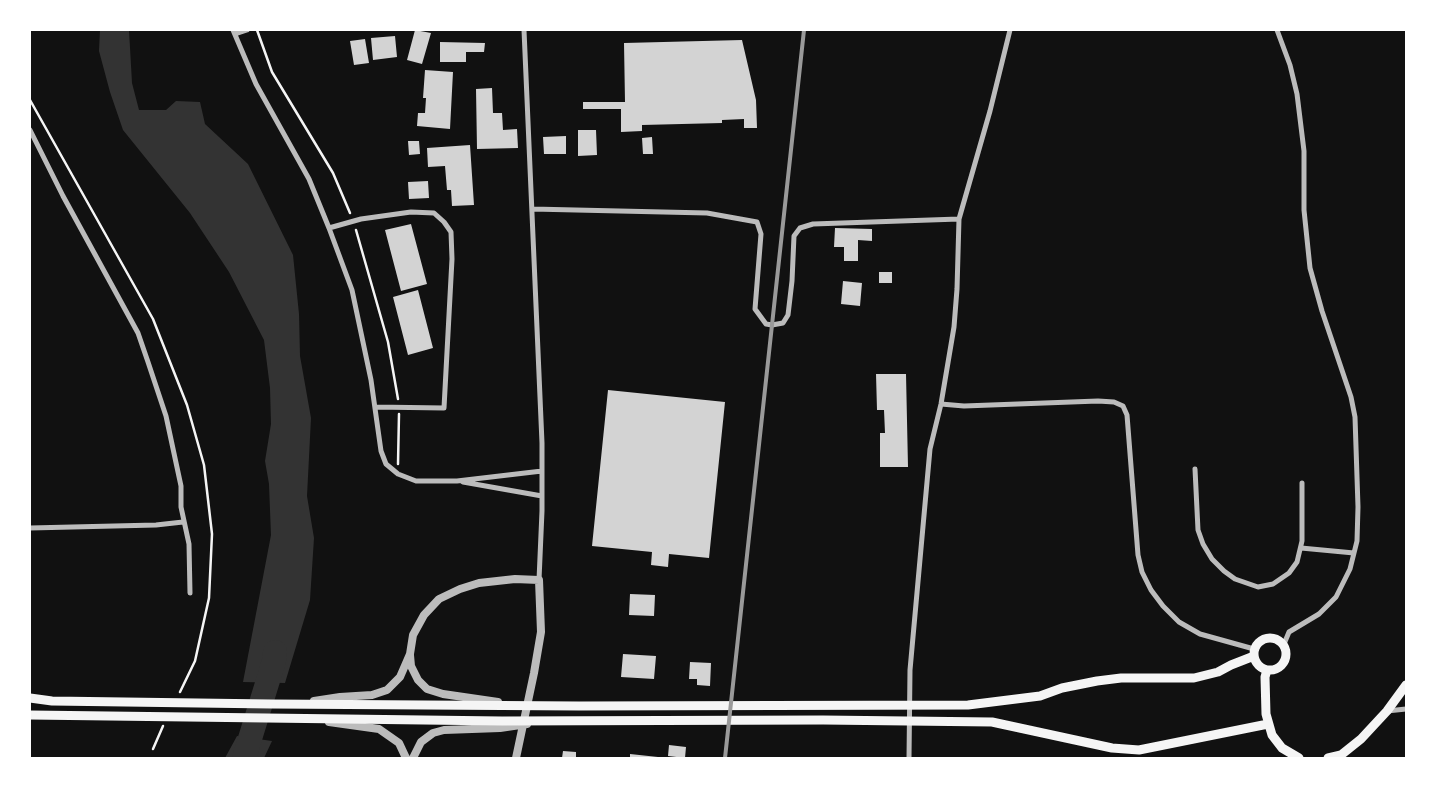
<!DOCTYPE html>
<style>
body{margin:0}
#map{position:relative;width:1436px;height:788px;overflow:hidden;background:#111;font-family:Barlow,sans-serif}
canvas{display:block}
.frame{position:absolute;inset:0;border:31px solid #fff;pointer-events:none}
</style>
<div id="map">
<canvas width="1436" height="788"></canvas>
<div class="frame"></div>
</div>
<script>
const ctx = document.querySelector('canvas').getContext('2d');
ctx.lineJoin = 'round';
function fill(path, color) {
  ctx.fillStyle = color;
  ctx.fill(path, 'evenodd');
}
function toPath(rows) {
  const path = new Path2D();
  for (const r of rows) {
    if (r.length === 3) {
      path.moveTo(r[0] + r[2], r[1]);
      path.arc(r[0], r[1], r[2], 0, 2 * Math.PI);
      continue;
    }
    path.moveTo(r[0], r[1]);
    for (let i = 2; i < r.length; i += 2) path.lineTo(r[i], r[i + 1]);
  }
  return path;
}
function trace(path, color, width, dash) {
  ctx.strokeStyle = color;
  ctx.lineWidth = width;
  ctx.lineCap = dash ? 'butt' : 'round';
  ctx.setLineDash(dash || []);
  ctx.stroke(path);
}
fill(toPath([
 [100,30,129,30,132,83,139,110,166,110,176,101,200,102,205,124,248,164,293,255,299,314,300,356,311,418,307,496,314,538,310,600,285,683,243,682,271,535,269,484,265,461,271,424,270,388,264,340,229,272,190,213,123,130,110,92,99,51],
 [237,736,272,741,264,758,225,758]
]), '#333');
trace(toPath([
 [244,758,274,661,275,652]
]), '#333', 24);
fill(toPath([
 [415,30,431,33,422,64,407,60],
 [395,36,397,57,373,60,371,38],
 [365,39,369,63,354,65,350,41],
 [742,40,756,100,757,128,744,128,744,119,722,120,722,123,642,125,642,131,621,132,621,109,583,109,583,102,625,102,624,43],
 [440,42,485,43,484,52,466,52,466,62,440,62],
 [425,70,453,72,450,129,417,126,418,113,425,113,426,98,423,98],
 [492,88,493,113,502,113,503,130,517,129,518,148,477,149,476,89],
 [578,130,596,130,597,155,578,156],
 [566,136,566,154,544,154,543,137],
 [652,137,653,154,643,154,642,138],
 [408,141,419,141,420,154,409,155],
 [470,145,474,205,452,206,451,190,447,190,445,166,428,167,427,148],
 [428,181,429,198,409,199,408,182],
 [411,224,427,284,401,291,385,230],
 [835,228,872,229,872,241,858,240,858,261,844,261,844,247,834,247],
 [879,272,892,272,892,283,879,283],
 [843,281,862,283,860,306,841,304],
 [418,290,433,348,408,355,393,297],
 [876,374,906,374,908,467,880,467,880,433,885,433,884,410,877,410],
 [608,390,725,402,709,558,669,554,668,567,651,565,652,552,592,546],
 [630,594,655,595,654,616,629,615],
 [623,654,656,656,654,679,621,677],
 [690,662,711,663,710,686,697,685,697,679,689,679],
 [669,745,686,747,685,758,668,756],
 [563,751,576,752,576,758,562,758],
 [630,754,658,757,658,758,630,758]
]), '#d3d3d3');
trace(toPath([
 [257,30,272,72,333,173,350,213],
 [30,100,153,319,187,405,204,465,212,534,209,598,195,661,180,692],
 [356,230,388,342,398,399],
 [398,464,399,414],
 [153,749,163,726]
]), '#f5f5f5', 2.5);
trace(toPath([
 [233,30,256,84,309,179,329,228,352,290,371,380,381,451,386,464,398,474,416,481,457,481,542,471],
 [524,30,542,443,542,511,539,580],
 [1277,30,1290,65,1297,94,1304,151,1304,210,1310,268,1322,311,1351,397,1355,417,1358,507,1357,541,1350,569,1336,597,1319,614,1289,632,1284,644],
 [235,34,247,30],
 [30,130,63,196,138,333,148,362,166,416,181,486,181,507,189,544,190,593],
 [532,209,707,213,757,222,761,234,755,309,766,324,772,325,783,323,788,315,792,281,794,236,800,228,813,224,959,219],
 [329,228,361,219,411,212,434,213,444,222,451,232,452,259,444,408,375,407],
 [941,404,964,406,1098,401,1114,402,1123,406,1127,415,1138,555,1142,572,1151,590,1163,606,1179,622,1200,634,1254,649],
 [1195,469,1198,530,1203,544,1212,559,1224,571,1235,579,1258,587,1273,584,1289,573,1297,562,1302,541,1302,483],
 [463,482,542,496],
 [30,528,156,525,183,522],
 [1301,548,1354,553],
 [1387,711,1406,709],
 [909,758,910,670,930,449,941,404,954,327,957,289,959,219,990,111,1010,30]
]), '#bcbcbc', 5);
trace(toPath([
 [410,655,411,666,418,680,427,689,443,694,498,702],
 [314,701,340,697,372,695,387,690,400,677,410,654,413,635,424,615,439,599,460,589,479,583,515,579,539,580,541,632,534,673,516,758],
 [329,722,379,729,399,743,406,758],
 [413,758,421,742,433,733,444,730,500,728,527,724]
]), '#bcbcbc', 8);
trace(toPath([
 [1270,654,16],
 [1267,670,1265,677,1266,714,1272,735,1282,748,1299,758],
 [30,698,52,701,271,704,579,706,968,705,1040,696,1062,688,1097,681,1121,678,1194,678,1218,672,1231,665,1254,656],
 [30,715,502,721,823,720,992,722,1112,748,1139,750,1268,724],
 [1328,758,1341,755,1361,739,1387,711,1406,685]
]), '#f5f5f5', 9);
trace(toPath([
 [725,758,804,30]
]), '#9a9a9a', 4);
</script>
